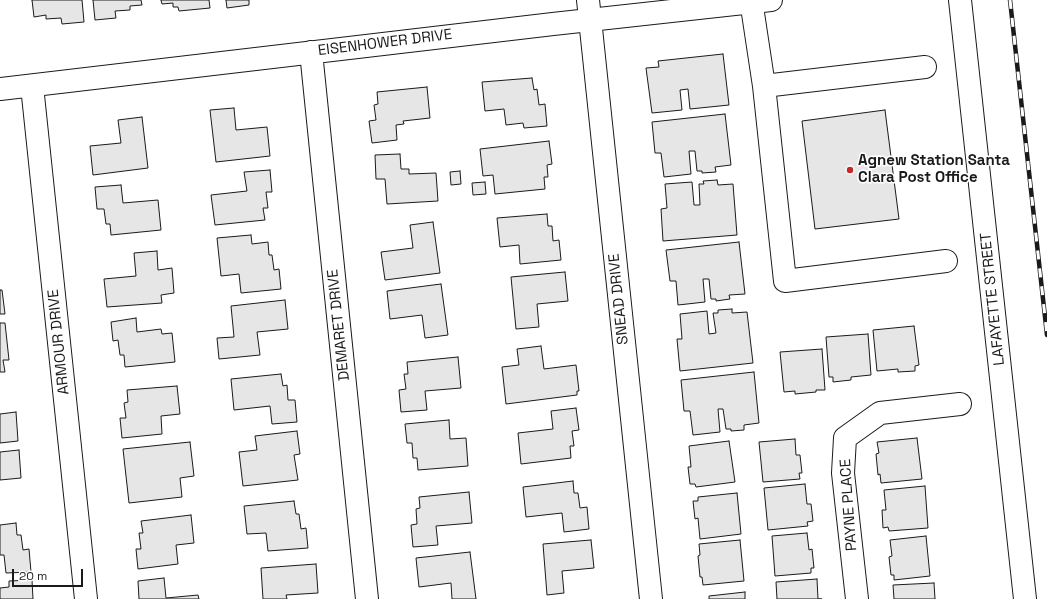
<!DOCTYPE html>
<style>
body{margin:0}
#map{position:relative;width:1047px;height:599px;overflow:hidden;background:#fff;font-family:"Space Grotesk",sans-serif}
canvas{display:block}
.scale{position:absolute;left:12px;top:569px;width:71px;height:18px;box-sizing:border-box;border:2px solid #1a1a1a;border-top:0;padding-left:5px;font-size:12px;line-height:14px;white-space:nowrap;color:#1a1a1a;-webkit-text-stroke:3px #fff;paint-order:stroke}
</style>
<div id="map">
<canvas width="1047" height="599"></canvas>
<div class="scale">20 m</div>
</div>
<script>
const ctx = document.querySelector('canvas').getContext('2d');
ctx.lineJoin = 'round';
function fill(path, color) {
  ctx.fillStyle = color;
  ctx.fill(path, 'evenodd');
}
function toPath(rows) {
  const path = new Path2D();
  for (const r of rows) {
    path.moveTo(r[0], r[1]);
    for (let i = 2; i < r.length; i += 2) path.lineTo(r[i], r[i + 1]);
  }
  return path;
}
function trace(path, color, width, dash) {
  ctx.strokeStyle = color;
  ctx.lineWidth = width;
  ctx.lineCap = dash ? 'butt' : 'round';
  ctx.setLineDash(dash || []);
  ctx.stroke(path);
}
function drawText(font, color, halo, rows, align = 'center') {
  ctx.font = font + ' "Space Grotesk",sans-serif';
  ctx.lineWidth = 3;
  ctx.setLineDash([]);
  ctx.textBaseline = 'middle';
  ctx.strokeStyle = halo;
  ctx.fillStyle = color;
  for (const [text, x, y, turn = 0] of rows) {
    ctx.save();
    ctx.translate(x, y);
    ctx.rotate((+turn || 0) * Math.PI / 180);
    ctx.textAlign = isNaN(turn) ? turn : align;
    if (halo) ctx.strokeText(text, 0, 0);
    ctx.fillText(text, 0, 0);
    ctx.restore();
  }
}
const building = toPath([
 [32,0,82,0,84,22,62,24,61,18,46,19,46,15,34,17,32,0],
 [93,0,141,0,142,5,130,6,130,10,115,11,116,18,95,20,93,0],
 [161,0,209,0,210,8,179,11,178,7,173,7,173,3,162,4,161,0],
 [226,0,249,0,249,5,227,8,226,0],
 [723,54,729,105,690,109,688,89,680,90,682,110,652,113,646,68,659,67,658,61,723,54],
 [532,78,534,90,537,89,539,105,545,104,547,126,524,128,523,123,506,125,504,109,485,111,482,82,532,78],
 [427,87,430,118,403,121,404,124,396,125,397,140,372,143,369,121,376,120,374,105,378,104,377,92,427,87],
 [234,108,236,130,267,127,270,156,216,162,210,110,234,108],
 [885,110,899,219,815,229,802,121,885,110],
 [725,114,731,165,715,167,716,172,702,173,702,171,697,171,695,151,689,151,691,174,664,177,661,153,655,153,652,122,725,114],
 [142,117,148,168,93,175,90,146,121,143,118,120,142,117],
 [549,141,552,164,547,165,548,177,544,177,545,189,495,194,493,175,483,176,480,149,549,141],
 [400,154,401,169,409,169,409,174,436,173,438,201,387,204,385,179,376,179,375,155,400,154],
 [270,170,272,192,266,192,268,208,263,208,265,220,215,225,211,195,247,191,244,172,270,170],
 [460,171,461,184,451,185,450,172,460,171],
 [717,180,718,185,733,184,737,235,663,241,661,209,667,208,665,184,692,182,694,205,700,205,699,184,704,184,703,181,717,180],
 [485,182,486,194,473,195,472,183,485,182],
 [121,185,123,203,158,200,161,230,111,235,110,224,106,224,104,209,97,209,95,187,121,185],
 [547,214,548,226,552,226,553,241,559,240,561,260,520,264,519,245,500,247,497,218,547,214],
 [433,222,440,273,385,280,381,252,413,248,410,225,433,222],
 [251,235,252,244,268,242,269,255,272,255,274,270,279,269,281,289,241,293,239,274,221,276,217,238,251,235],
 [739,242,745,294,729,295,730,299,716,301,716,299,711,299,709,279,703,279,705,302,678,305,676,281,670,281,666,250,739,242],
 [157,251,158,270,172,268,174,293,161,295,162,303,107,307,104,279,136,276,134,253,157,251],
 [565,272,568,301,537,304,539,327,516,329,511,277,565,272],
 [441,284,448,335,425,338,422,315,390,319,387,291,441,284],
 [0,290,2,290,5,314,0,314,0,290],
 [285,300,288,329,257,332,260,355,219,359,217,338,234,337,231,306,285,300],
 [732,309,732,313,747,312,753,363,680,371,677,339,682,339,680,314,707,311,709,334,716,333,713,313,718,313,718,310,732,309],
 [136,318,137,332,161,329,162,334,172,333,175,362,125,367,124,355,120,355,118,340,113,341,111,322,136,318],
 [0,323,5,323,9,360,3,360,5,372,0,372,0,323],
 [914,326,919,365,915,366,915,371,898,372,898,369,877,371,873,330,914,326],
 [868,334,871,375,851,377,851,380,833,382,833,377,829,377,826,337,868,334],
 [541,346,544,369,576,365,579,391,577,391,577,395,506,404,502,367,519,365,517,349,541,346],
 [822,349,825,390,816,390,816,392,795,394,795,391,784,392,780,352,822,349],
 [458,357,461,388,425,391,427,410,401,412,399,390,406,389,404,374,408,374,407,362,458,357],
 [754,372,759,423,744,425,744,430,731,431,731,429,726,429,723,409,718,409,720,432,693,435,690,411,684,411,681,380,754,372],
 [281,374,283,386,287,385,288,400,295,400,297,422,272,424,270,406,234,410,231,379,281,374],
 [177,386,180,414,161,416,162,434,122,438,120,418,126,418,124,403,128,402,127,390,177,386],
 [576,408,579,430,572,431,574,446,570,446,571,458,521,464,518,433,553,429,551,411,576,408],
 [16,412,18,441,0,443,0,414,16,412],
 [449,420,450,439,466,438,468,466,418,470,417,458,413,458,412,443,407,443,405,424,449,420],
 [297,431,300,454,294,455,298,480,243,486,239,452,257,450,255,436,297,431],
 [917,438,922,479,881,483,880,474,878,475,876,454,879,453,877,442,917,438],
 [795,439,796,455,800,455,802,473,799,473,800,479,763,482,759,442,795,439],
 [729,441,735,482,696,487,695,484,690,484,688,467,691,467,689,446,729,441],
 [190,442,194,476,180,478,182,497,129,503,123,449,190,442],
 [19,450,21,478,0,480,0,452,19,450],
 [573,481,574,493,578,493,580,508,587,507,589,529,564,532,562,513,526,517,523,487,573,481],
 [805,484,807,504,811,504,813,521,807,522,808,526,768,530,764,488,805,484],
 [925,486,928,528,889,531,888,527,883,528,882,510,886,510,884,490,925,486],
 [469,492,472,523,436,526,438,545,413,547,411,525,417,524,416,509,420,508,419,497,469,492],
 [737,493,741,534,700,539,698,518,695,519,693,501,698,501,698,497,737,493],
 [294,501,296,514,299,514,301,529,306,528,308,548,268,551,266,533,247,534,244,506,294,501],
 [191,515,194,543,176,545,178,564,138,569,136,549,141,549,139,533,143,533,141,521,191,515],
 [16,523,17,535,21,535,23,550,29,549,31,572,6,573,4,555,0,555,0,525,16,523],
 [807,533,809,550,812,549,814,568,811,568,811,573,775,576,772,536,807,533],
 [926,536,930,576,894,580,894,575,891,575,889,557,892,556,890,540,926,536],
 [591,540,594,568,562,571,564,593,547,595,543,544,591,540],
 [740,540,744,581,703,585,702,577,700,577,698,556,700,555,699,544,740,540],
 [470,552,476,599,452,599,451,583,419,587,416,558,470,552],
 [316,564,318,593,286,595,287,599,263,599,261,568,316,564],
 [164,578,166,598,198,595,199,599,139,599,138,581,164,578],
 [817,579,818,599,822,599,777,599,776,582,817,579],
 [32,580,33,599,0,599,0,588,9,587,9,581,32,580],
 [934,583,935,599,894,599,893,585,934,583],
 [745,592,745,599,709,599,709,596,745,592]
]);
fill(building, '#e6e6e6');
trace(building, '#1a1a1a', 1);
const minor = toPath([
 [588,0,651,599],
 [751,0,764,86,785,281,946,261],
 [311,52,367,599],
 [32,86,86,599],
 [764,86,925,67],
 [0,89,553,24,771,0],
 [857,599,843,473,845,438,880,413,960,404]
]);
const major = toPath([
 [960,0,1025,599]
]);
trace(minor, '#1a1a1a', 24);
trace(major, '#1a1a1a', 24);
trace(minor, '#fff', 22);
trace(major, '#fff', 22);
const rail = toPath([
 [1010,0,1047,335]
]);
trace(rail, '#1a1a1a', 4.5);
trace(rail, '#fff', 3, [9]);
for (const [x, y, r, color] of [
 [850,170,4,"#c62828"]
]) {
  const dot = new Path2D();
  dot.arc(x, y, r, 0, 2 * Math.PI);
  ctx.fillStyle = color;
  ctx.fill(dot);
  trace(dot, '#fff', 1.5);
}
drawText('15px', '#1a1a1a', '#fff', [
 ["EISENHOWER DRIVE",385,43,-7],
 ["SNEAD DRIVE",619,299,-96],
 ["LAFAYETTE STREET",993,299,-96],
 ["DEMARET DRIVE",339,325,-96],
 ["ARMOUR DRIVE",59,342,-96],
 ["PAYNE PLACE",849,505,-94]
]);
drawText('bold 15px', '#1a1a1a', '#fff', [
 ["Agnew Station Santa",858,161],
 ["Clara Post Office",858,178]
], 'left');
</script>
